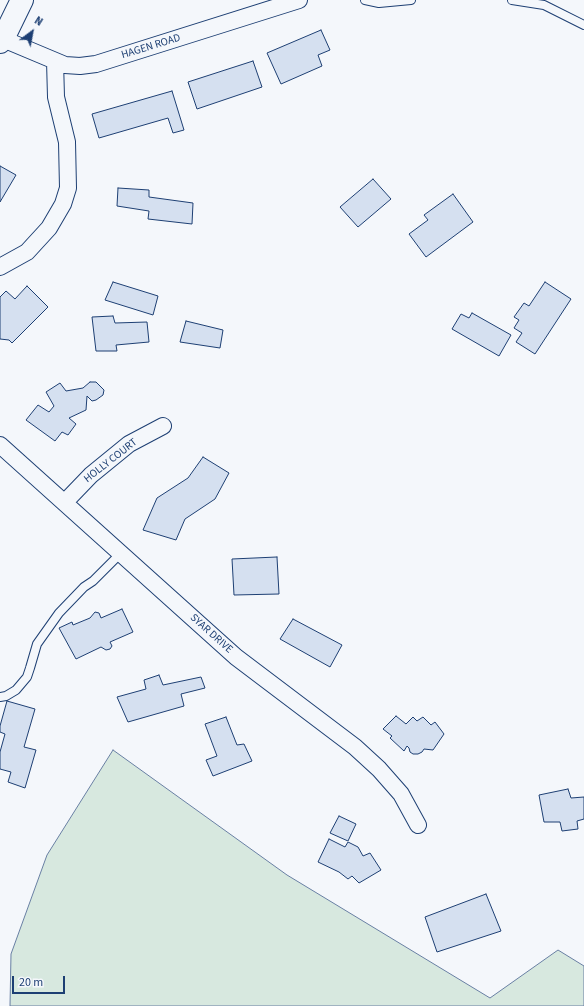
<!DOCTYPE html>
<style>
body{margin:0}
#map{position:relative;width:584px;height:1006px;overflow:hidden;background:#f4f7fb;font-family:"Source Sans 3",sans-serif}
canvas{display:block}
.north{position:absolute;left:12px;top:12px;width:40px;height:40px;-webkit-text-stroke:3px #f4f7fb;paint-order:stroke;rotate:32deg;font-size:11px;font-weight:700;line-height:16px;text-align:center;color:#1d3f73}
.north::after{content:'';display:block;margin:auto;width:14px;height:18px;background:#1d3f73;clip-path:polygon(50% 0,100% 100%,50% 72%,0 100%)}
.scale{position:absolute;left:12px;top:976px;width:53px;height:18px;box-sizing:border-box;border:2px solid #1d3f73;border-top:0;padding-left:5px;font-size:12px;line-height:14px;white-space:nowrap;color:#1d3f73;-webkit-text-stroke:3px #f4f7fb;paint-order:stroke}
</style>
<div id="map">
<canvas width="584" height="1006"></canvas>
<div class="north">N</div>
<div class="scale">20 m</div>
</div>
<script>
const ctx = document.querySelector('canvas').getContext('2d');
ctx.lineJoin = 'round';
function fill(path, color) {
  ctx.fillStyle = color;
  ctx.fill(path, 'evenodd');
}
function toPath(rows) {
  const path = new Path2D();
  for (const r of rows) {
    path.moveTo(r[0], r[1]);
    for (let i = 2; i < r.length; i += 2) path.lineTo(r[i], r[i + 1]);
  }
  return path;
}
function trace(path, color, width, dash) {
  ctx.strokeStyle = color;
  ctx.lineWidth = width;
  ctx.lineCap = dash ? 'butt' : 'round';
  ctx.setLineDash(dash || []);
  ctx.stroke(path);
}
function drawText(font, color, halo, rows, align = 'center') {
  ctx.font = font + ' "Source Sans 3",sans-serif';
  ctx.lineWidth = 3;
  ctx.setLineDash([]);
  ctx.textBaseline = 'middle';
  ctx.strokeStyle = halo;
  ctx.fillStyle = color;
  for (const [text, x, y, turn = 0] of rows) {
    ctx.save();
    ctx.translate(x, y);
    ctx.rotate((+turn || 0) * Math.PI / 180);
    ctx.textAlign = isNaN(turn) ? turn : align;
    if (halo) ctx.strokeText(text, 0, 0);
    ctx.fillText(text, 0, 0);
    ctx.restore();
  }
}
const green = toPath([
 [113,750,287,875,490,998,558,950,584,966,584,1006,10,1006,11,954,47,855,113,750]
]);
fill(green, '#d7e8df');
trace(green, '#687fa3', 1);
const building = toPath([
 [321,30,330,50,318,55,322,66,281,84,267,53,321,30],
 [253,61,262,87,197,109,188,82,253,61],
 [172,91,184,130,173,133,168,118,99,138,92,114,172,91],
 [0,166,16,175,0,202,0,166],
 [373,179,391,199,358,227,340,207,373,179],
 [118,188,149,190,149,197,193,203,192,224,148,219,149,211,117,206,118,188],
 [453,194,473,222,426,257,409,234,428,220,424,215,453,194],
 [113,282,158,296,153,315,105,300,113,282],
 [545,282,571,299,535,354,516,342,522,333,514,328,519,320,514,317,524,303,529,306,545,282],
 [27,286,48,307,12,343,9,340,0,339,0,297,6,291,15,299,27,286],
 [472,313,511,335,499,356,452,329,461,314,469,318,472,313],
 [113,316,115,323,147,322,149,342,116,345,117,351,96,351,92,317,113,316],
 [186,321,223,330,220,348,180,342,186,321],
 [90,382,96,382,104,390,103,395,96,400,92,401,87,396,86,410,69,418,76,424,68,435,62,432,55,441,26,420,38,405,49,412,54,406,46,392,60,383,66,391,83,388,90,382],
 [203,457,229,473,215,499,185,519,176,540,143,530,157,498,188,478,203,457],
 [277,557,279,594,234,595,232,559,277,557],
 [122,609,133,632,110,642,112,646,110,649,106,650,101,647,76,659,59,628,72,622,73,625,90,618,95,612,99,613,101,618,122,609],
 [293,619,342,645,330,667,280,639,293,619],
 [159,675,163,685,201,677,205,688,181,694,184,706,128,722,117,697,146,689,144,680,159,675],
 [7,701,35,709,24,747,36,750,25,788,8,782,11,772,0,769,0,752,5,734,0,732,0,726,7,701],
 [396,716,406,724,413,717,417,721,423,717,431,725,435,722,444,734,433,750,424,749,422,752,418,754,413,754,410,752,409,748,407,746,404,751,390,738,392,736,383,729,396,716],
 [226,717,237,745,244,744,252,761,213,776,206,760,217,756,205,724,226,717],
 [568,789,571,798,584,797,584,819,577,821,578,829,562,831,560,822,544,822,539,795,568,789],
 [339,816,356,824,348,841,330,833,339,816],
 [329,839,345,847,348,842,358,847,363,856,370,853,381,870,359,883,352,876,348,879,339,872,318,862,329,839],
 [486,894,501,931,437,952,425,917,486,894]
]);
fill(building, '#d5e0f0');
trace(building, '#1d3f73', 1);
const lane = toPath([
 [365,0,379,3,411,0],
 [512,0,544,5,584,25],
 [0,697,6,696,16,690,27,677,30,668,37,644,59,613,84,587,93,581,121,553]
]);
const street = toPath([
 [3,39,65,65,80,66,96,64,299,0],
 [0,267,27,252,49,228,63,204,68,188,67,142,56,97,55,61],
 [0,445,236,657,355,747,379,769,401,794,418,825],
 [65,502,91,475,129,444,163,426]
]);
const primary = toPath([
 [0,42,3,39,22,0]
]);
trace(lane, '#1d3f73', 10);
trace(street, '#1d3f73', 18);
trace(primary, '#1d3f73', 24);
trace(lane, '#f4f7fb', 8);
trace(street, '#f4f7fb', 16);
trace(primary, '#f4f7fb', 22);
drawText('11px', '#1d3f73', '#f4f7fb', [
 ["HAGEN ROAD",151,47,-17],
 ["HOLLY COURT",111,461,-38],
 ["SYAR DRIVE",211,634,42]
]);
</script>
